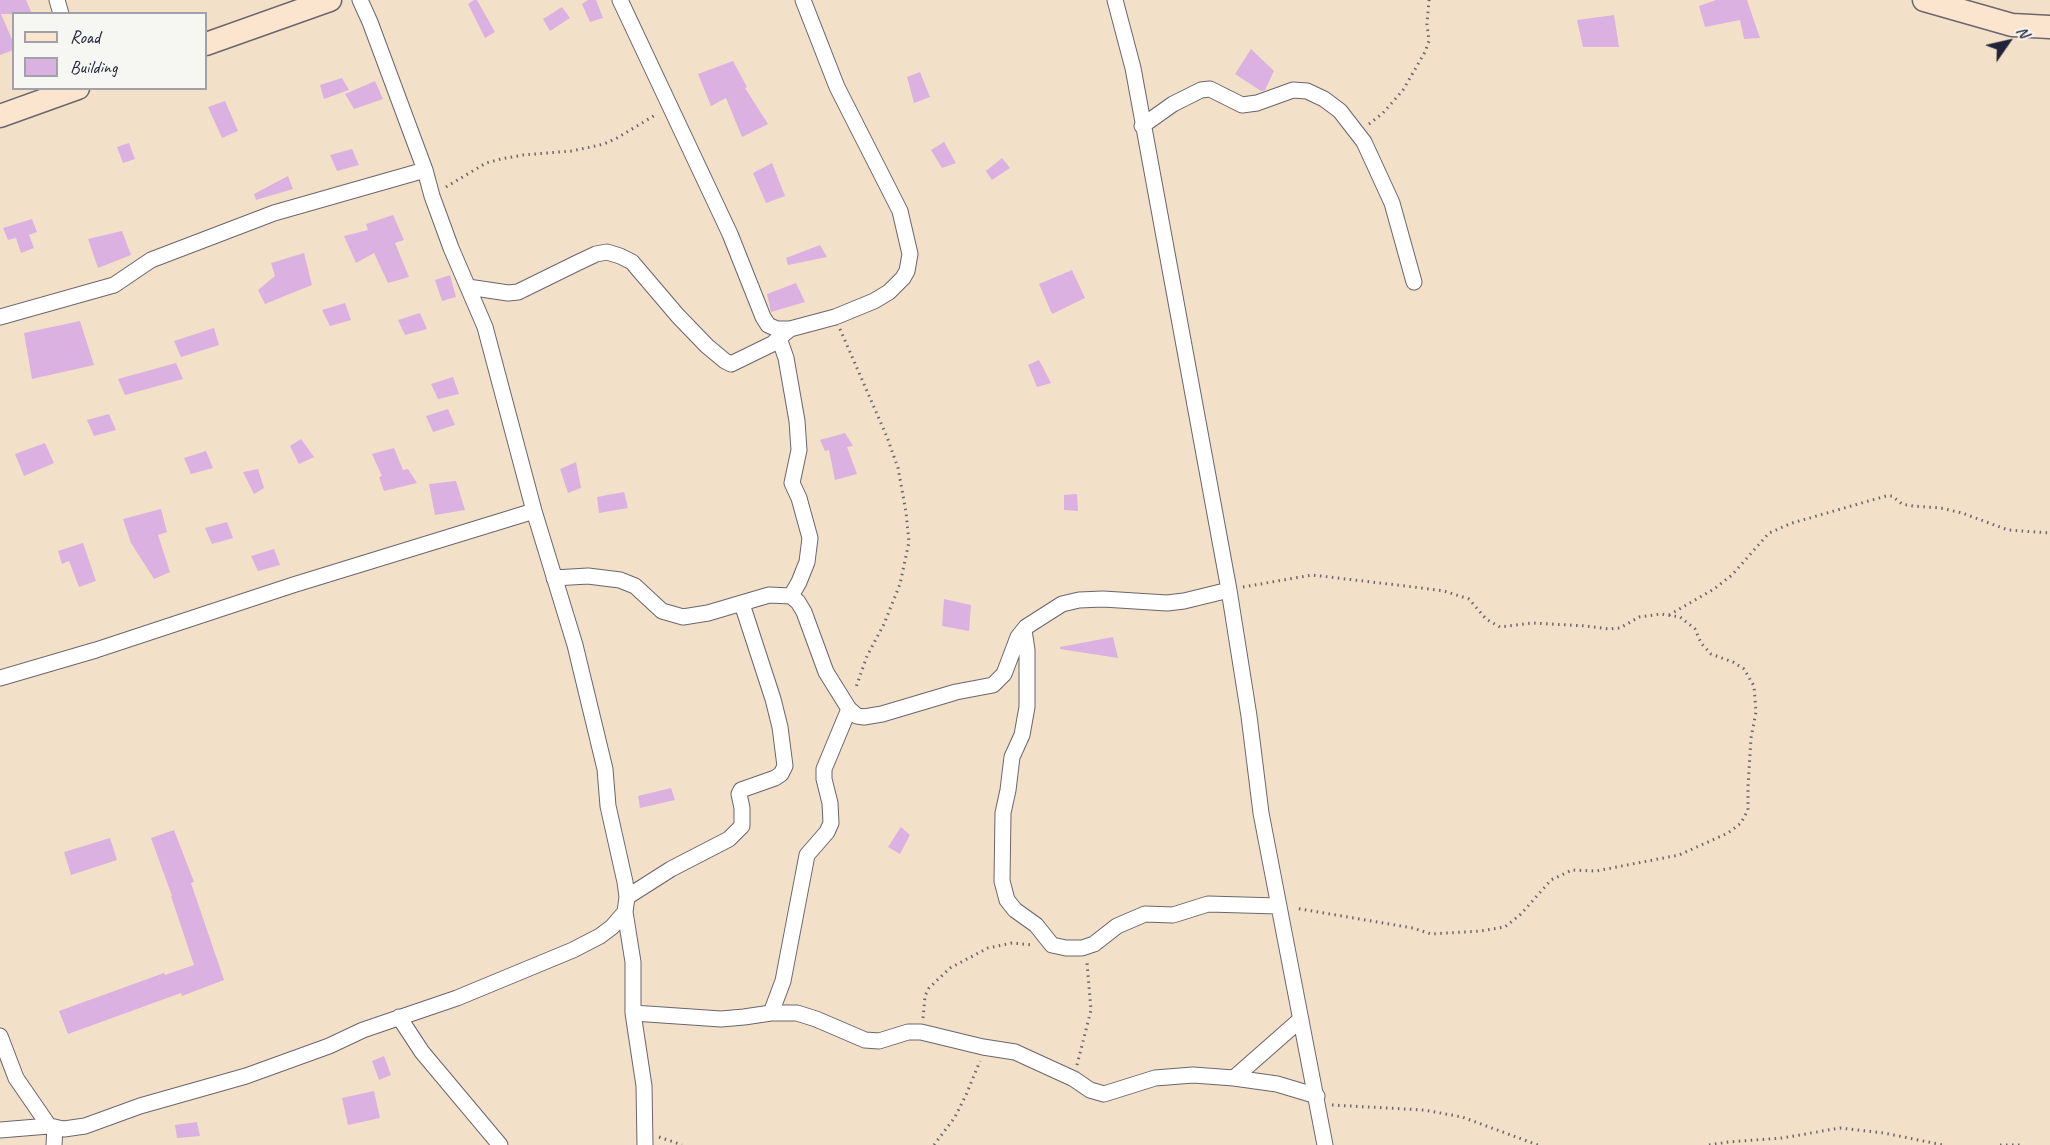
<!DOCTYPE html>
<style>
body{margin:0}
#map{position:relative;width:2050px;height:1145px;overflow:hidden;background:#f2e1c8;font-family:Caveat,sans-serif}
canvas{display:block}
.legend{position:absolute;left:12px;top:12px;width:195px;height:78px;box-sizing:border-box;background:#f6f6f2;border:2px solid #a1a1a9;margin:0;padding:8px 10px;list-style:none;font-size:18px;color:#22223b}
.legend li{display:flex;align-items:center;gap:12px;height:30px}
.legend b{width:30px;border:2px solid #a1a1a9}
.north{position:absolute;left:1978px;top:12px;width:60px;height:60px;-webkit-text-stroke:4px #f6f6f2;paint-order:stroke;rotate:56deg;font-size:16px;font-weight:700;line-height:24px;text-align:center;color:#22223b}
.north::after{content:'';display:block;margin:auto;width:21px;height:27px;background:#22223b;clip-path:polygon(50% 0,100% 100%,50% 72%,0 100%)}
</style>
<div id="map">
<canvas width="2050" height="1145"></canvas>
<ul class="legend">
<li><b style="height:8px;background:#fce5cf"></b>Road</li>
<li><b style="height:16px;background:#dab1e1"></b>Building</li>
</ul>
<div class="north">N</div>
</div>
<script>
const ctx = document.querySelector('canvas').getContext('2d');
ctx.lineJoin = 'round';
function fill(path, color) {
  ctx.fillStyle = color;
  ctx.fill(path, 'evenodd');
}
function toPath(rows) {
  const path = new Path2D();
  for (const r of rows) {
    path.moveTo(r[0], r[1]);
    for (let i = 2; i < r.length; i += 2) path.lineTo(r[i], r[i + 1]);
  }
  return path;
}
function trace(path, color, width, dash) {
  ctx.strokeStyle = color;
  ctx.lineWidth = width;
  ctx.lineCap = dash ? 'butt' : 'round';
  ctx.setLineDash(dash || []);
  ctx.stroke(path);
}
fill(toPath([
 [0,0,26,0,32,14,1,14,14,44,14,50,0,55],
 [474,0,477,0,495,32,485,38,468,4],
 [588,0,596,0,603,18,590,22,582,4],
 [1716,0,1747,0,1760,38,1744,39,1740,20,1705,27,1699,6],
 [562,7,570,18,550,31,543,19],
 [1614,15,1619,47,1583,47,1577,20],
 [1251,49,1274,71,1265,90,1261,91,1235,74],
 [733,61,747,87,745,88,768,124,742,137,726,98,711,106,698,74],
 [920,72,930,97,914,103,907,77],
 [342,78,349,90,324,99,320,85],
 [375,81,383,99,354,109,345,94],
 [225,101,238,131,222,138,208,107],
 [944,142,956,163,942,168,931,150],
 [129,143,135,159,123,163,117,147],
 [352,149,359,165,337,171,330,155],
 [1002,158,1010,168,992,180,986,171],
 [772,163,785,196,766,203,753,173],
 [288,176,293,189,256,200,254,194],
 [393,215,404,240,395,243,409,277,388,283,374,253,356,263,344,236,368,230,366,224],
 [32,219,37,232,29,235,34,248,21,253,16,238,8,240,3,228],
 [122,231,131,255,98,268,88,239],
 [820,245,827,257,788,265,786,258],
 [304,253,312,285,265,304,258,290,275,276,271,263],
 [1072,270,1085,298,1052,314,1039,284],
 [450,275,456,297,442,301,435,280],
 [796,283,805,302,771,312,767,294],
 [345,303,351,320,330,326,322,310],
 [420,313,427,329,405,335,398,320],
 [80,321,94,365,32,379,24,333],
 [214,328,219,345,181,357,174,341],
 [1039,360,1051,383,1037,387,1028,365],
 [176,363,183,379,125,395,118,379],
 [453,377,459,394,438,399,431,384],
 [448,409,455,425,433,432,426,416],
 [109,414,116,430,94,436,87,420],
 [845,433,853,446,847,447,857,474,835,480,829,450,825,451,820,440],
 [301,439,314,457,299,464,290,446],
 [45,443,54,463,24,476,15,454],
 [394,448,403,470,408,469,417,483,384,491,379,477,382,476,372,454],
 [206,451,213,468,191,474,184,458],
 [576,462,581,488,568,493,560,469],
 [258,469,264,488,254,494,243,472],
 [456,481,465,510,435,515,429,484],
 [624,492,628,508,599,513,597,497],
 [1077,494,1078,511,1064,510,1064,495],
 [161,509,167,532,158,535,170,572,154,579,131,543,123,519],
 [227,522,233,538,212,544,205,528],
 [83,543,96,581,79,587,69,561,62,564,58,551],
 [274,549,280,565,258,571,251,556],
 [944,599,971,605,969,631,942,626],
 [1113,637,1118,658,1060,649,1060,647],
 [671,788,675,800,640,808,638,796],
 [901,827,910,835,900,854,888,847],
 [174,830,194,882,191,883,224,980,182,996,181,993,68,1034,59,1011,164,973,165,975,194,965,171,896,172,896,151,838],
 [110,838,117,860,71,875,64,852],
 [384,1056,391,1075,379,1080,372,1061],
 [374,1091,380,1118,348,1125,342,1098],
 [197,1122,200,1136,177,1138,175,1125]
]), '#dab1e1');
const street = toPath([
 [57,0,61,14],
 [620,0,730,234,763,317,768,325,777,329,790,329,835,317,874,301,889,292,903,278,907,271,910,254,900,211,837,87,803,0],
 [1115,0,1133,68,1229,590,1249,716,1261,813,1325,1145],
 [1142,126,1173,104,1201,90,1210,89,1242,105,1257,103,1293,90,1307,91,1324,99,1340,111,1364,142,1392,203,1414,282],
 [468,287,508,293,518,292,577,263,596,254,607,252,620,256,632,262,678,316,707,346,725,361,731,364,772,344,790,329],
 [0,317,114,285,151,260,274,213,425,170],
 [779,338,786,358,797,421,799,450,792,483,799,498,810,538,807,562,799,582,791,596],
 [554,578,588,576,620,580,635,586,662,611,683,617,708,613,769,595,791,596,798,602,804,612,826,672,849,709,857,716,864,717,882,714,956,692,993,685,1004,674,1018,637,1026,627,1062,604,1079,600,1103,599,1167,603,1184,601,1229,590],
 [1024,630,1027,650,1027,707,1022,735,1012,757,1008,790,1003,813,1002,881,1007,900,1015,910,1036,925,1052,945,1066,948,1082,948,1094,944,1117,926,1145,914,1173,915,1208,904,1278,906],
 [0,678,96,650,293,585,534,511],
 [627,897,671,869,729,839,742,826,742,808,739,794,741,790,775,778,781,774,785,766,780,727,773,699,742,604],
 [625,912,633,962,633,1013,644,1086,645,1145],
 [633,1013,721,1019,744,1017,771,1013,797,1013,816,1019,865,1040,879,1041,908,1032,921,1032,983,1047,1015,1052,1074,1079,1090,1090,1104,1094,1155,1078,1193,1075,1234,1078,1277,1084,1317,1096],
 [771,1013,783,981,807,855,827,832,831,823,830,803,824,779,824,769,849,709],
 [399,1017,422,1052,500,1145],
 [0,1036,16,1078,49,1126,64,1129,85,1126,140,1106,246,1076,329,1046,363,1030,457,998,573,950,600,936,612,927,625,912,627,897,625,882,608,806,605,769,575,645,534,511,485,327,451,248,432,196,425,170,370,22,360,0],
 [1234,1078,1301,1019],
 [0,1130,49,1126],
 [54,1145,55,1127]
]);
const secondary = toPath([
 [1924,0,2012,25,2050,27],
 [206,44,330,0],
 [0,116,78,88]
]);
trace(street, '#6b656c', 17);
trace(secondary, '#6b656c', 25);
trace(toPath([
 [1369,124,1383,113,1403,90,1425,52,1429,41,1427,24,1429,0],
 [446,187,486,163,501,159,523,155,572,151,604,144,617,138,657,114],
 [840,329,887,437,898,468,906,512,909,542,900,584,884,624,867,656,855,690],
 [1243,587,1312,575,1414,587,1444,591,1469,599,1486,619,1500,627,1532,623,1586,626,1609,629,1620,628,1639,617,1661,614,1680,617,1695,629,1701,643,1711,654,1733,662,1744,669,1754,686,1756,712,1751,738,1748,787,1748,810,1741,823,1728,833,1679,855,1596,871,1572,870,1551,880,1521,914,1505,927,1481,931,1431,934,1413,928,1295,908],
 [1669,615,1714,589,1732,575,1769,533,1792,523,1886,496,1892,496,1902,504,1913,506,1941,508,1962,513,2008,530,2050,533],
 [923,1018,925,996,929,988,950,968,988,948,1012,943,1033,945],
 [1077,1065,1091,1010,1087,963],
 [1332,1105,1424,1110,1462,1117,1538,1145],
 [659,1137,682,1145],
 [934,1145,955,1117,966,1095,980,1061],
 [1709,1145,1728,1142,1782,1138,1840,1128,1884,1133,1943,1145],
 [2000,1145,2023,1145]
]), '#6b656c', 3, [1.5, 4.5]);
trace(street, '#fff', 15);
trace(secondary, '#fce5cf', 22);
</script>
